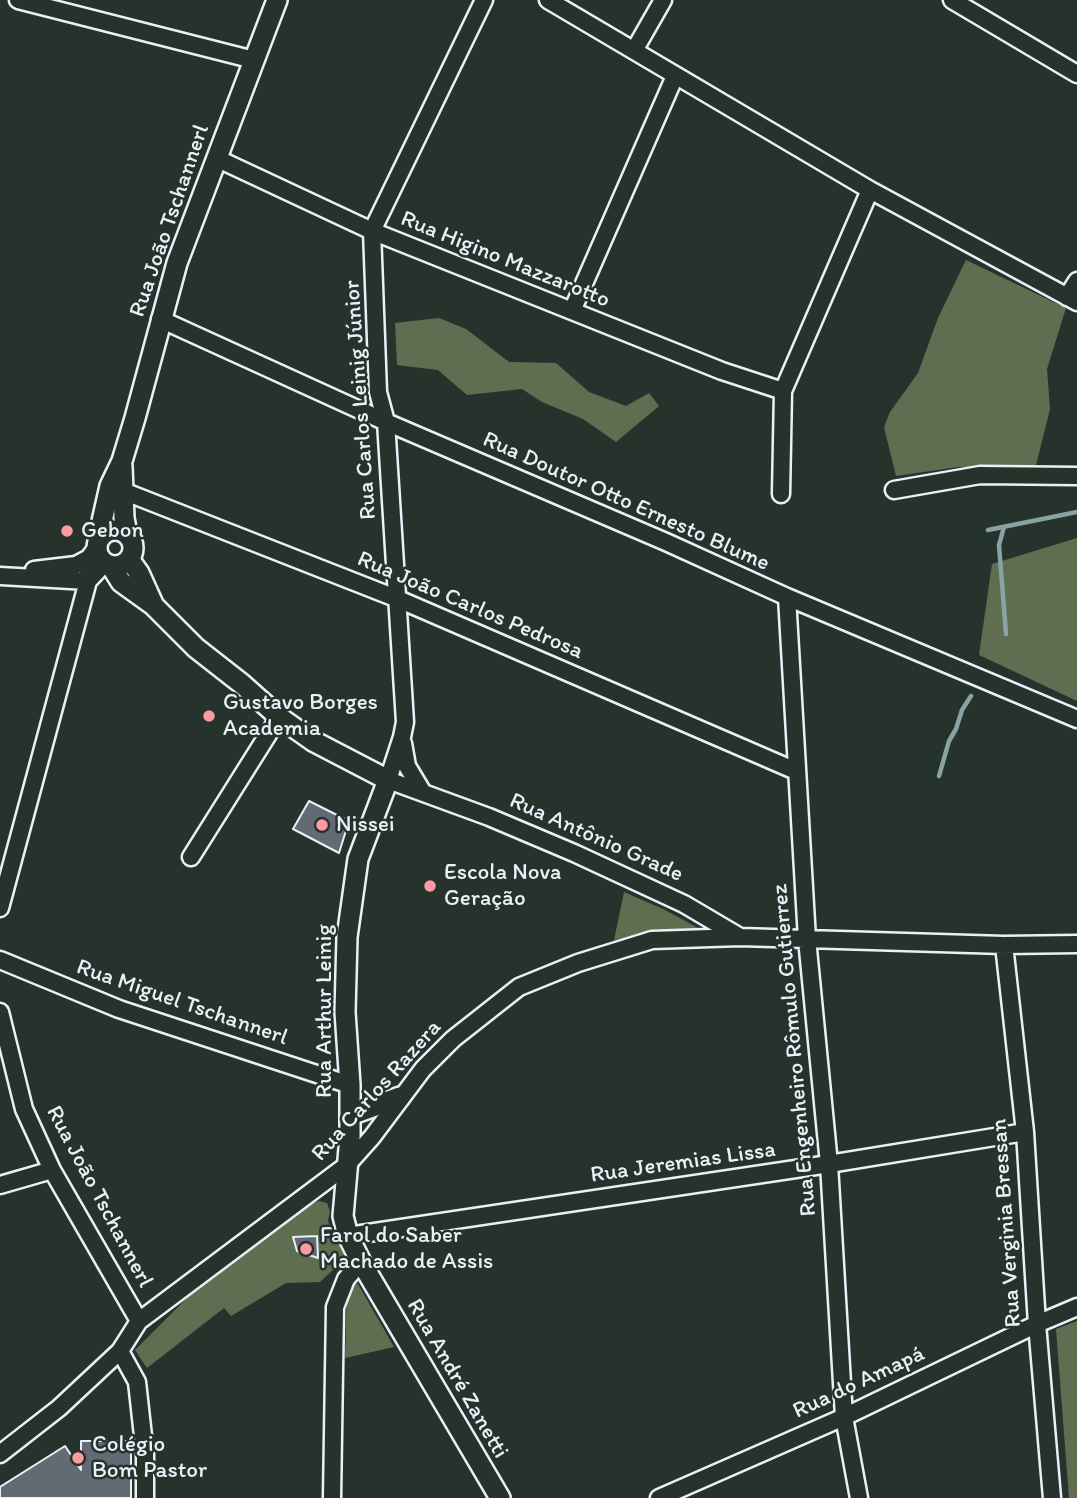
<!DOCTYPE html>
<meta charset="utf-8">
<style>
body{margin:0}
canvas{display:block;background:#26332d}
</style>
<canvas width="1077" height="1498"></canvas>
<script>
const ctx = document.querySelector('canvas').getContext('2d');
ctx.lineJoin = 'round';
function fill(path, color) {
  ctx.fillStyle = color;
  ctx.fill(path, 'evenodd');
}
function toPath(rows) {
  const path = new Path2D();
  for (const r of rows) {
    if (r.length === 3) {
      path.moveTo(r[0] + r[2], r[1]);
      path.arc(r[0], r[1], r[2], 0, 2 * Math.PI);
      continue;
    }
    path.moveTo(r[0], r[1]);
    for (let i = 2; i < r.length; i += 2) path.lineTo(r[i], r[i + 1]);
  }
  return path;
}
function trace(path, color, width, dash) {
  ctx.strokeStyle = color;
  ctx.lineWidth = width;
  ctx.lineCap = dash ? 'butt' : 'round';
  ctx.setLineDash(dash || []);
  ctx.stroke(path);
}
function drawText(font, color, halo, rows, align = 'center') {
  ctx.font = font + ' Itim,sans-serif';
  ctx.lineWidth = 5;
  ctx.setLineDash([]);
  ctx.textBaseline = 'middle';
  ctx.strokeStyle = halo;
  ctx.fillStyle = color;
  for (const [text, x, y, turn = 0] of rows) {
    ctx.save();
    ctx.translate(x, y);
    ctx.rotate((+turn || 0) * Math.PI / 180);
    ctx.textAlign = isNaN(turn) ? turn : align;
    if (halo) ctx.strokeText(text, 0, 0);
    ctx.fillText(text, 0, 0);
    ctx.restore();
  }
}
fill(toPath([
 [966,260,1066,308,1047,369,1050,409,1036,465,958,467,896,476,884,427,890,412,918,373,938,318],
 [439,318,466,329,509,362,556,363,589,392,626,406,649,393,659,406,616,442,583,419,542,402,522,389,467,395,438,370,397,365,395,323],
 [1077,538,1077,701,979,655,992,564],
 [624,892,663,909,702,930,658,931,614,940],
 [319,1201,327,1203,330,1212,328,1220,332,1235,345,1253,337,1266,320,1282,286,1283,231,1316,224,1308,147,1368,135,1350,191,1294,312,1203],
 [351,1282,358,1284,394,1347,345,1358,347,1290],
 [1077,1321,1077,1498,1069,1498,1056,1329]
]), '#5f6e50');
trace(toPath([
 [1004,527,999,545,1006,634],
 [988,530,1077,512],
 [939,776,949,741,956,729,962,710,971,696]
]), '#89a2a4', 4.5);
const building = toPath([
 [309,801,349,821,339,853,293,829,309,801],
 [317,1236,318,1258,297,1251,293,1237,317,1236],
 [81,1441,131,1441,131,1498,0,1498,0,1487,65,1446,81,1470,81,1441]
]);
fill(building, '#646a74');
trace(building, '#e8f1f8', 2);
const minor = toPath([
 [18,0,254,60],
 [484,0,372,231,378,392,386,422,405,722,402,737,388,780,489,817,574,853,684,904,740,937],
 [548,0,870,190,1077,302],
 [952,0,1077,74],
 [635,49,663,0],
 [216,158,372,231,722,371,783,391],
 [1067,297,1077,281],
 [572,311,675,76],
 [160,319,386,422,666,542,787,597,1077,719],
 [894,490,980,475,1077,476],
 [123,491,398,599,796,771],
 [781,494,783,391,870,190],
 [34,570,76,565,89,558,94,551],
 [0,576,88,581,105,563],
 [787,597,807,939,829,1164,844,1417,859,1498],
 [403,743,407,766,422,791],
 [191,857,279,717],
 [0,908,88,581,89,558],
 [1004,945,1025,1132,1037,1324,1052,1498],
 [0,960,119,1009,350,1085],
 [0,1012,24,1109,52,1170,139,1321],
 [0,1185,52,1170],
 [348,1236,829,1164,1025,1132],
 [120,1351,137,1382,145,1454,145,1498],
 [0,1454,59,1408,120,1351,139,1321,347,1165,372,1137,423,1069,453,1039,519,987,578,963,652,940,740,937,1004,945,1077,944],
 [332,1498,335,1307,346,1279,361,1262],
 [659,1498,844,1417,1037,1324,1077,1307]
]);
const major = toPath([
 [122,466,124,518,127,534],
 [115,548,18],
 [98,539,110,486,122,461,135,418,177,263,277,0],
 [129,559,139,573,153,604],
 [111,566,121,582,153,605,196,648,242,684,279,717,313,741,388,780,358,859,347,937,345,1012,350,1085,350,1137,343,1216,348,1236,361,1262,500,1498],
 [350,1115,400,1097]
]);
trace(minor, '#e8f1f8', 21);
trace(major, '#e8f1f8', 24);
trace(minor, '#26332d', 16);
trace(major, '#26332d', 19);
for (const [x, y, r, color] of [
 [67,531,7,"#ff9aa2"],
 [209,716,7,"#ff9aa2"],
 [322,825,7,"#ff9aa2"],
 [430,886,7,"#ff9aa2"],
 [306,1249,7,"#ff9aa2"],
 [78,1458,7,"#ff9aa2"]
]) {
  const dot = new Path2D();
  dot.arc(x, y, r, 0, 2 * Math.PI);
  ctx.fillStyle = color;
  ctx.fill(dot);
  trace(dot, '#26332d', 2.5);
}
drawText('23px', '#e8f1f8', '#26332d', [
 ["Rua João Tschannerl",170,221,-71],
 ["Rua Higino Mazzarotto",505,260,22],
 ["Rua Carlos Leinig Júnior",361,400,-94],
 ["Rua Doutor Otto Ernesto Blume",626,502,24],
 ["Rua João Carlos Pedrosa",470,606,23],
 ["Rua Antônio Grade",596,838,24],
 ["Rua Miguel Tschannerl",182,1003,19],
 ["Rua Arthur Leinig",325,1011,-90],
 ["Rua Engenheiro Rômulo Gutierrez",795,1050,-95],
 ["Rua Carlos Razera",377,1091,-48],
 ["Rua Jeremias Lissa",683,1163,-8],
 ["Rua João Tschannerl",99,1197,62],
 ["Rua Verginia Bressan",1007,1223,-94],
 ["Rua André Zanetti",457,1379,60],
 ["Rua do Amapá",859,1383,-25]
]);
drawText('23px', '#e8f1f8', '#26332d', [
 ["Gebon",81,531],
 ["Gustavo Borges",223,703],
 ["Academia",223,729],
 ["Nissei",336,825],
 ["Escola Nova",444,873],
 ["Geração",444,899],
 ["Farol do Saber",320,1236],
 ["Machado de Assis",320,1262],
 ["Colégio",92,1445],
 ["Bom Pastor",92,1471]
], 'left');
</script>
